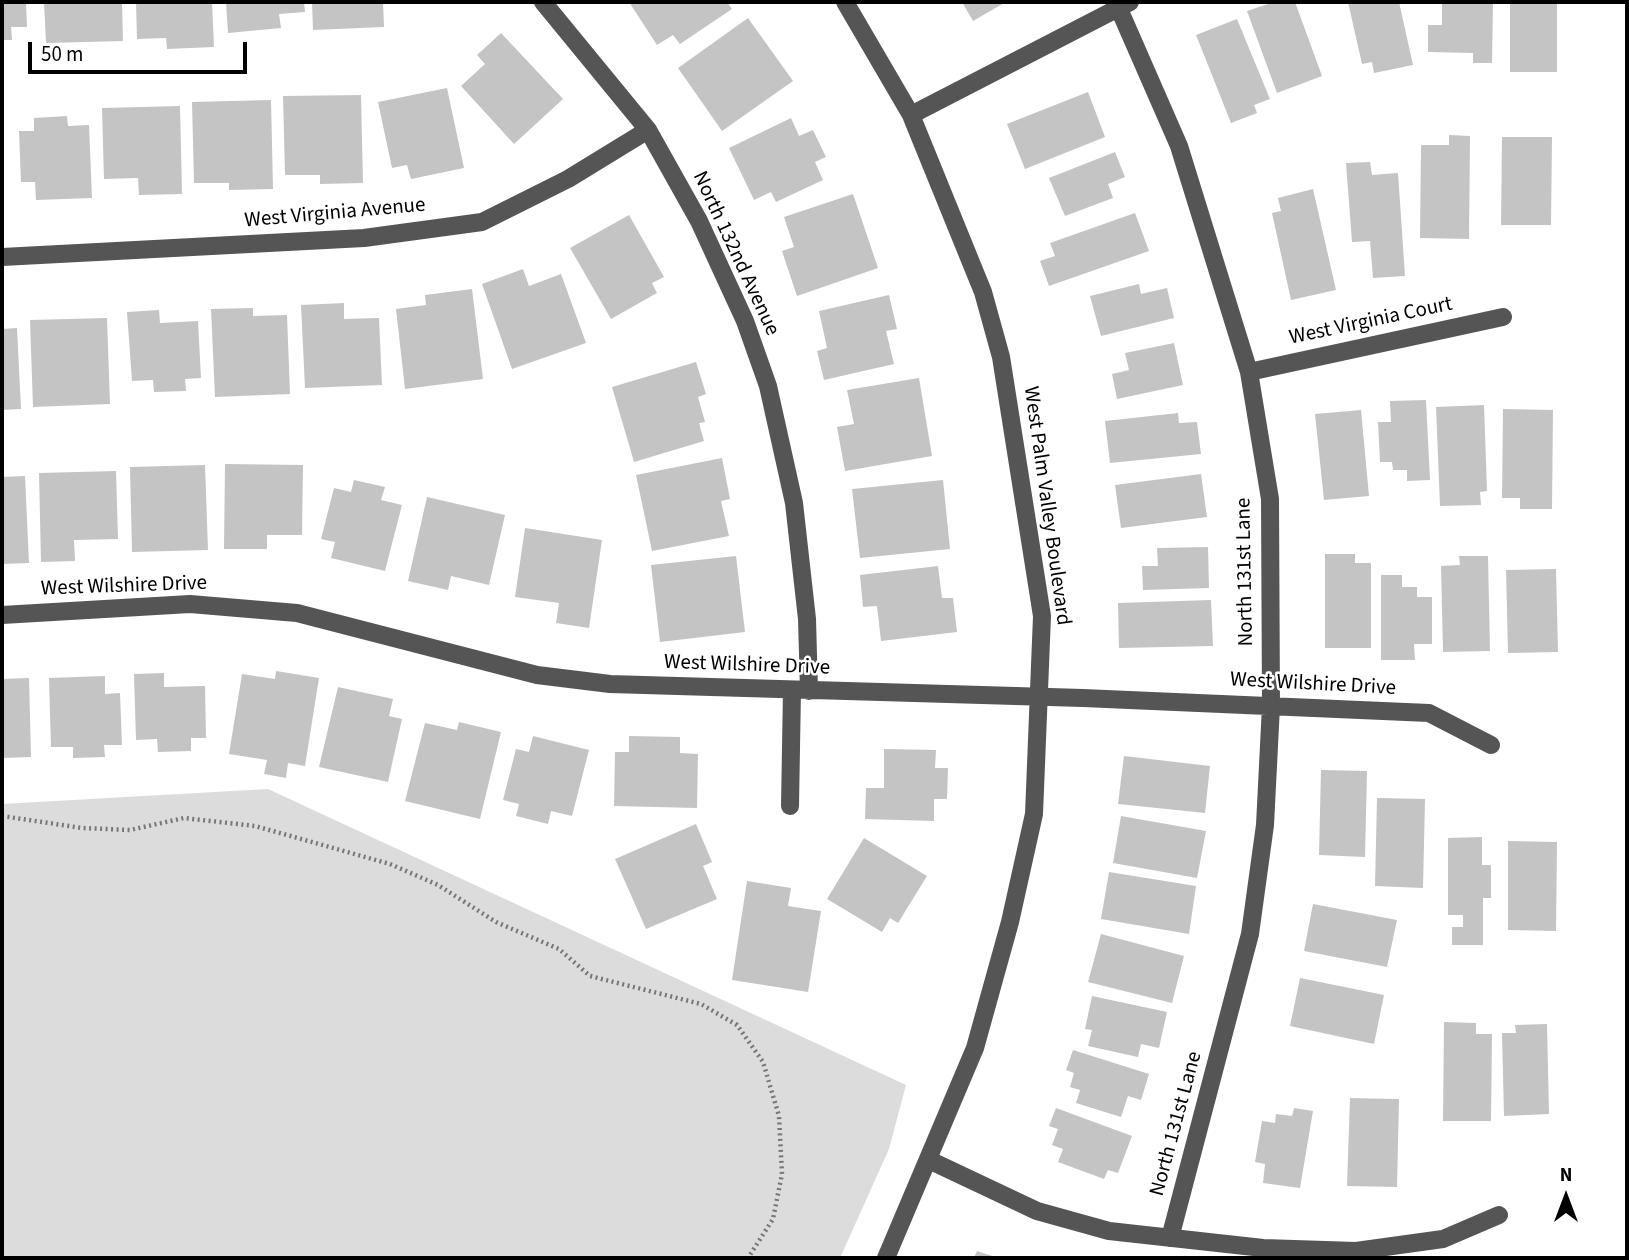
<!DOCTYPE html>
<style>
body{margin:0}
#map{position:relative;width:1629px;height:1260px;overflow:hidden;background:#fff;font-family:"Source Sans 3",sans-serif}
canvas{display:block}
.frame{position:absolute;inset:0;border:4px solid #000;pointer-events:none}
.north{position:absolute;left:1531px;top:1162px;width:70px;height:70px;-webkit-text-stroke:5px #fff;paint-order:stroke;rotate:0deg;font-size:19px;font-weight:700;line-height:28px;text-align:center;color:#000}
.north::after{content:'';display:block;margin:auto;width:24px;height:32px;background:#000;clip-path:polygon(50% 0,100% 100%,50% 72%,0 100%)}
.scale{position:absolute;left:28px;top:42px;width:219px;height:32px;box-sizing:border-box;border:4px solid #000;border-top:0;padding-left:9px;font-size:21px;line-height:24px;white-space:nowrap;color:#000;-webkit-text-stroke:5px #fff;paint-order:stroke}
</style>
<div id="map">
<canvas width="1629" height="1260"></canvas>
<div class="frame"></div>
<div class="north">N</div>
<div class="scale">50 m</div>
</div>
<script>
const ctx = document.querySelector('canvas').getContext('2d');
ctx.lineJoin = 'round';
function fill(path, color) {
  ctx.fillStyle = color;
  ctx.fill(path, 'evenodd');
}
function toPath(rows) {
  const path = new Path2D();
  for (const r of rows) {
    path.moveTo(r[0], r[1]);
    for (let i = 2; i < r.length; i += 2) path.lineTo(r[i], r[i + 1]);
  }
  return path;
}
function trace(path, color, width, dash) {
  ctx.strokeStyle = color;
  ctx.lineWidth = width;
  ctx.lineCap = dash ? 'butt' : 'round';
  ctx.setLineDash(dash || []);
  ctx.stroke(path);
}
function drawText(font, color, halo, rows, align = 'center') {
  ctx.font = font + ' "Source Sans 3",sans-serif';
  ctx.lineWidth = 5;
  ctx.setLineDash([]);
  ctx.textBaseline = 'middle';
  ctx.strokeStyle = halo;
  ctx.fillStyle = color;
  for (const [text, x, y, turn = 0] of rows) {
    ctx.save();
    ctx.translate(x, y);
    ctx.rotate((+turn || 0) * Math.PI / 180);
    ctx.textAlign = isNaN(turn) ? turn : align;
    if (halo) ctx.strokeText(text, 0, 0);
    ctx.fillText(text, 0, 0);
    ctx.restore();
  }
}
fill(toPath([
 [268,789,906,1085,889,1149,840,1258,2,1258,2,804]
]), '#dcdcdc');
fill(toPath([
 [2,2,26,2,27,27,11,27,12,40,2,40],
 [44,2,122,2,123,41,46,43],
 [136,2,212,2,214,47,167,49,166,38,137,39],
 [226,2,304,2,305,12,279,14,281,28,228,33],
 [312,2,383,2,384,27,313,30],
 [629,2,727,2,732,9,680,44,673,35,657,45],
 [962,2,1006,2,973,21],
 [1274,2,1295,2,1322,76,1277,93,1247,11],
 [1348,2,1399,2,1413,65,1374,73,1372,62,1362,64],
 [1493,2,1492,63,1473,63,1473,53,1428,52,1428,25,1442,25,1442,3],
 [1510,2,1557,2,1557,72,1510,72],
 [748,18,793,81,722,131,678,68],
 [1237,19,1270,99,1254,105,1257,113,1231,123,1196,35],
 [501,33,563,99,514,144,461,86,485,64,477,55],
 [447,88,464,168,411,179,407,165,392,168,378,102],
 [1088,92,1105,137,1025,169,1007,124],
 [361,95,363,183,320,184,320,175,285,175,283,96],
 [271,100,273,189,229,190,229,183,194,183,192,102],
 [180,106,182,194,139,195,138,178,104,179,102,108],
 [67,116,68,126,89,125,92,198,36,200,35,182,21,182,19,131,34,131,34,118],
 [791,118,799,136,813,130,826,157,815,162,823,180,776,202,771,192,754,200,729,148],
 [1449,135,1470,136,1469,239,1420,238,1421,145,1449,145],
 [1502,137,1552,137,1551,225,1501,225],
 [1115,152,1125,177,1108,184,1113,198,1065,216,1049,178],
 [1370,162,1372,175,1398,173,1405,276,1373,278,1370,241,1352,242,1346,163],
 [1313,189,1336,290,1291,300,1272,213,1281,211,1278,198],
 [853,194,878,268,797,296,782,251,794,247,784,217],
 [1135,213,1149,251,1049,286,1040,261,1055,256,1050,243],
 [629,215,664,277,652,283,657,293,611,319,570,248],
 [523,269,529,286,561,274,586,343,512,369,482,284],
 [1139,284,1141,294,1167,288,1174,318,1101,336,1090,296],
 [472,289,483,379,405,389,396,309,426,305,425,295],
 [889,295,897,329,886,331,894,364,824,380,817,351,827,348,819,311],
 [344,303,344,319,379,318,382,385,305,388,301,305],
 [253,308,253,316,287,315,290,394,215,397,211,309],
 [159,310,160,323,198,321,201,378,185,379,186,391,154,392,153,380,132,381,127,312],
 [107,318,110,404,33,407,30,320],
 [17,328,21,409,2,410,2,329],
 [1174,343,1183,385,1117,399,1112,374,1129,370,1125,353],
 [696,362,706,394,698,397,705,422,699,423,704,441,634,462,612,387],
 [919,378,932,456,845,471,837,427,854,424,847,390],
 [1426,400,1430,480,1407,481,1407,470,1393,470,1392,462,1380,462,1378,422,1391,422,1390,401],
 [1484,405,1487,491,1480,492,1481,505,1440,506,1436,407],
 [1503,409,1553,410,1552,509,1520,509,1520,498,1502,498],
 [1361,410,1369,496,1324,500,1315,414],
 [1178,413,1179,423,1197,422,1201,454,1110,463,1105,421],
 [722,458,730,499,721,501,729,536,652,551,636,475],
 [225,464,303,465,302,535,267,535,267,549,224,549],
 [205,465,208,550,132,552,130,467],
 [116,471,118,539,74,540,75,561,41,562,39,473],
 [1201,474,1207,517,1121,528,1115,485],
 [25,476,29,563,2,564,2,477],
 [354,480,385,487,381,500,402,505,385,571,331,558,335,542,321,539,334,488,351,492],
 [943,480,950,549,860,558,852,489],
 [427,497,505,515,489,585,451,576,448,590,408,581],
 [525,528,602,540,589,628,556,623,559,603,515,597],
 [1208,547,1209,588,1143,590,1142,566,1158,566,1157,548],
 [1325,554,1355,554,1355,563,1371,563,1371,648,1325,648],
 [736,556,745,632,660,642,651,565],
 [1459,556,1488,556,1490,651,1443,652,1441,566,1460,565],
 [938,566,942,598,953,598,957,632,881,641,877,606,863,607,860,575],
 [1556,569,1558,652,1508,653,1506,570],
 [1381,575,1402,575,1402,587,1417,587,1417,597,1432,597,1432,644,1414,644,1415,660,1381,660],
 [1211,600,1213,646,1119,648,1118,603],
 [276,671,319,678,305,766,288,763,286,778,264,774,267,760,229,754,242,674,275,679],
 [164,673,164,687,205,686,206,738,191,738,191,751,158,752,157,739,136,740,134,674],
 [105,676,105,694,120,693,122,745,104,745,105,757,73,758,73,747,51,747,49,678],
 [29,678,31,757,2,758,2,679],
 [338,687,393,699,389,716,402,719,388,782,319,767],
 [459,722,501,732,480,819,405,801,425,723,457,730],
 [533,736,589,750,572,816,551,811,548,824,516,816,519,804,503,800,516,749,529,752],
 [629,736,680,737,680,753,698,754,697,808,614,806,615,752,629,752],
 [884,749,936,750,935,768,948,768,947,799,934,799,934,821,865,819,866,788,884,788],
 [1124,756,1210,766,1205,813,1118,804],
 [1321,770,1367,771,1365,857,1319,855],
 [1377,798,1425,799,1423,888,1375,886],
 [1121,816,1206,831,1197,878,1113,863],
 [696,824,712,862,703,866,717,899,646,929,615,859],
 [1482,837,1482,865,1491,865,1491,898,1483,898,1483,945,1452,945,1452,927,1463,927,1463,915,1448,915,1448,838],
 [864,838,927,876,898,923,890,918,882,932,827,899],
 [1508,841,1557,842,1556,931,1508,930],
 [1109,872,1196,886,1189,934,1101,919],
 [747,881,791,888,788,906,821,911,808,992,732,980],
 [1313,904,1397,920,1387,967,1304,951],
 [1101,934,1184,956,1172,1003,1088,982],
 [1300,978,1384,995,1374,1044,1290,1026],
 [1092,996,1167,1012,1159,1048,1141,1044,1138,1057,1088,1046,1092,1030,1085,1029],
 [1444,1022,1476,1023,1476,1034,1492,1034,1491,1121,1443,1121],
 [1547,1024,1549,1114,1504,1116,1502,1033,1516,1033,1515,1025],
 [1073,1050,1149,1074,1141,1100,1128,1096,1121,1117,1076,1103,1080,1090,1070,1087,1074,1073,1066,1070],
 [1350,1098,1399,1099,1397,1187,1347,1186],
 [1056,1108,1132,1136,1118,1173,1108,1170,1104,1179,1058,1162,1063,1149,1052,1145,1058,1129,1049,1126],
 [1294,1108,1313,1111,1300,1188,1263,1183,1265,1164,1255,1162,1262,1121,1275,1123,1276,1114,1292,1116],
 [977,1251,998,1258,974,1258]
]), '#c4c4c4');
trace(toPath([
 [2,816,82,828,130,830,184,818,255,826,390,864,438,885,496,922,559,949,590,976,701,1004,737,1025,763,1062,779,1116,782,1174,773,1219,748,1258]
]), '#777', 4.5, [2, 3.5]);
trace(toPath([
 [543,2,648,130,699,221,745,321,768,386,794,503,807,619,809,691],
 [845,2,911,115,983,292,1001,357,1042,616,1034,814,1010,922,975,1048,886,1258],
 [1116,2,1179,146,1249,372,1270,499,1271,706,1265,825,1250,934,1170,1238],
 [911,115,1130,2],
 [2,257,364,238,482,222,568,179,648,130],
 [1249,372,1503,317],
 [2,615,190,604,297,613,537,675,610,684,1083,698,1429,713,1491,745],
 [790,806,792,690],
 [929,1160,1037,1211,1109,1231,1263,1248,1356,1251,1443,1239,1499,1215]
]), '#555', 18);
drawText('21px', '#000', '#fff', [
 ["West Virginia Avenue",335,214,-5],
 ["North 132nd Avenue",735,254,65],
 ["West Virginia Court",1371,322,-12],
 ["West Palm Valley Boulevard",1046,506,82],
 ["North 131st Lane",1246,572,-91],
 ["West Wilshire Drive",124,587,-2],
 ["West Wilshire Drive",747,666,2],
 ["West Wilshire Drive",1313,685,3],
 ["North 131st Lane",1177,1124,-75]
]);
</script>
